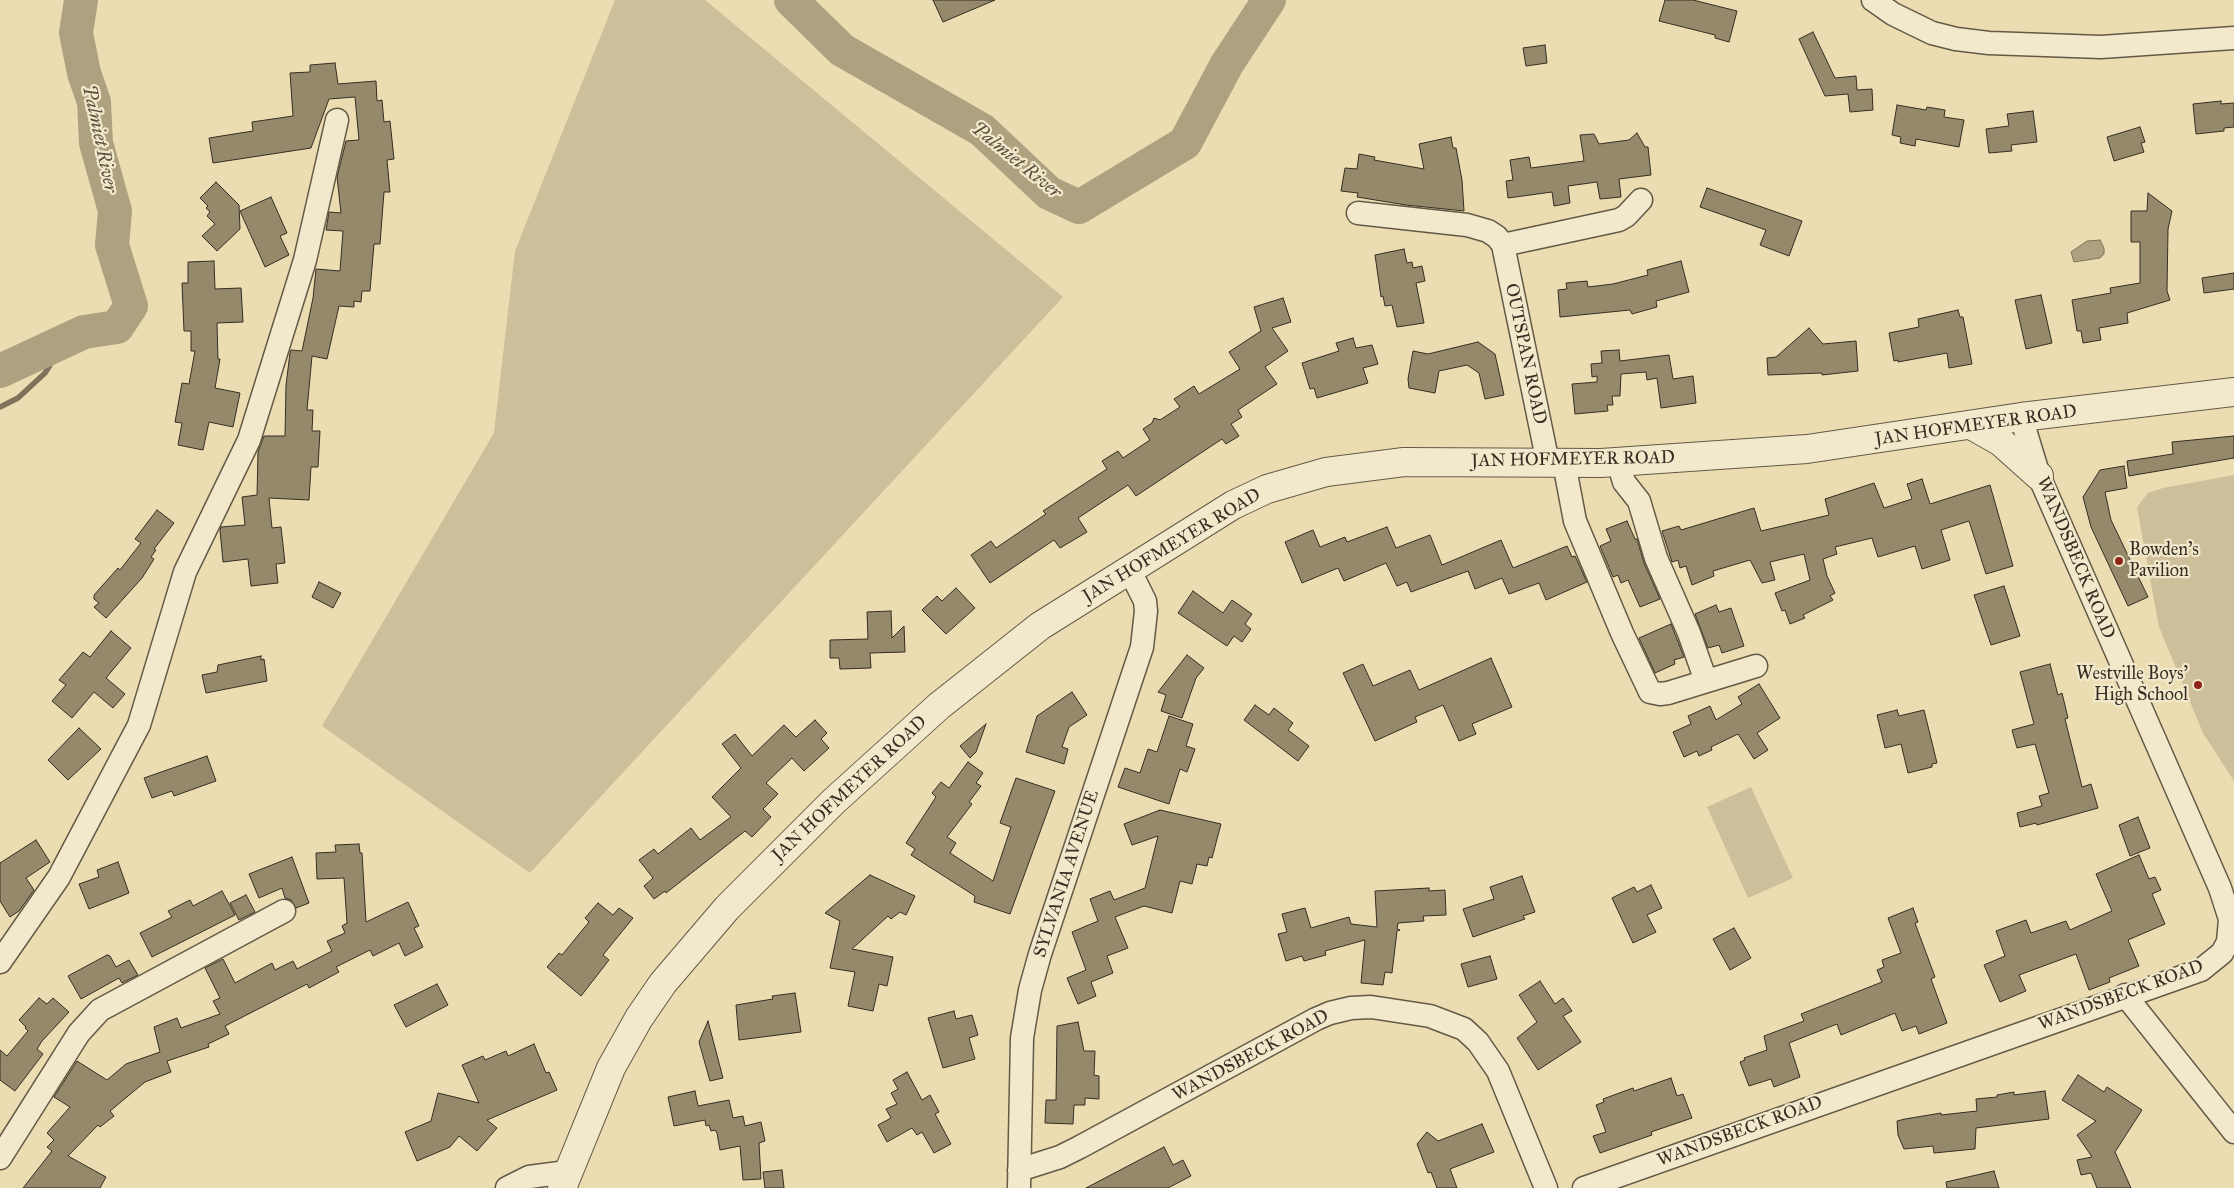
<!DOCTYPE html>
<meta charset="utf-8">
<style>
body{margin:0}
canvas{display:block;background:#ebddb1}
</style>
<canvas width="2234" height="1188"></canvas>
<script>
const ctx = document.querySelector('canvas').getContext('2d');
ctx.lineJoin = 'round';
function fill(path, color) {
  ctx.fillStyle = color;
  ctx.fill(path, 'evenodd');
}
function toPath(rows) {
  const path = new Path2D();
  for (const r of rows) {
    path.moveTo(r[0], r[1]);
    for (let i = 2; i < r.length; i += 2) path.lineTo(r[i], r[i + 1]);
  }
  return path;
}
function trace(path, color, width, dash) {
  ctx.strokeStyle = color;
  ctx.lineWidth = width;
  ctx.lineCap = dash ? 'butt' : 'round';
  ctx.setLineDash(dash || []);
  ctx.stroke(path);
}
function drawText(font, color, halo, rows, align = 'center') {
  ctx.font = font + ' "IM FELL Great Primer",serif';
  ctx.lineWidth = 4.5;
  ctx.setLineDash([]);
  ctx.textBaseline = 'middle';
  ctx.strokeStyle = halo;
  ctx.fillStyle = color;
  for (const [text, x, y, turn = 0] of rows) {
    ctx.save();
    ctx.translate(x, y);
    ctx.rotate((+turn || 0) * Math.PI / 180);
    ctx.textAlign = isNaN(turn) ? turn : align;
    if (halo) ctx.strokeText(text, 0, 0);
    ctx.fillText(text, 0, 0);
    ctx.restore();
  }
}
fill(toPath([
 [615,0,705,0,1063,297,530,873,322,726,494,433,515,251],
 [2234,475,2234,781,2203,733,2159,627,2137,507,2148,493,2163,488],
 [1751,787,1793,878,1748,898,1707,807]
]), '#ccbf99');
const water = toPath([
 [2100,240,2104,248,2104,254,2100,258,2074,262,2071,252,2087,241,2100,240]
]);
fill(water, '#aea180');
trace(water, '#7e735a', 1);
trace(toPath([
 [0,407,18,398,45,373,64,342]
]), '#7e735a', 5.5);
trace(toPath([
 [791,0,842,50,982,130,1049,193,1079,207,1185,143,1227,64,1269,0],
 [0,371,84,332,117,327,131,306,112,245,115,211,96,143,94,102,84,73,76,33,81,0]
]), '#aea180', 34);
const building = toPath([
 [933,0,995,0,943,22,933,0],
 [1665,0,1693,0,1737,11,1729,42,1715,38,1715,35,1659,21,1665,0],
 [1813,32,1835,78,1856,76,1857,90,1872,89,1873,110,1850,112,1848,94,1825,96,1799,39,1813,32],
 [1545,45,1547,63,1526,66,1523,48,1545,45],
 [335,63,338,84,376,81,377,101,382,100,384,122,390,121,394,159,387,160,390,192,384,192,380,244,374,244,370,291,362,291,361,302,354,301,354,307,339,306,327,359,312,356,307,410,313,410,312,431,320,431,318,467,311,467,309,500,269,498,272,528,281,527,285,563,276,564,278,583,251,586,248,559,223,562,220,530,221,527,245,525,242,497,257,495,258,452,264,436,285,436,286,385,290,353,291,350,302,351,313,298,316,269,340,271,343,231,326,230,329,212,341,213,337,177,346,141,359,140,355,97,329,99,311,148,213,163,209,138,253,131,252,122,293,116,290,73,310,72,310,65,335,63],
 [2221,101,2221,104,2234,103,2234,127,2224,128,2224,131,2196,134,2193,104,2221,101],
 [1897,105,1926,110,1927,107,1945,110,1944,117,1964,120,1959,147,1916,139,1915,146,1900,143,1901,137,1892,135,1897,105],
 [2033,111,2037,142,2011,145,2012,151,1989,153,1986,129,2009,126,2007,114,2033,111],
 [2140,127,2145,142,2141,143,2144,152,2114,161,2107,137,2140,127],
 [1637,133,1645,147,1648,147,1651,175,1619,179,1621,197,1600,199,1597,182,1568,186,1570,203,1554,206,1552,192,1508,198,1506,181,1513,180,1510,160,1529,157,1531,168,1584,161,1580,135,1594,134,1599,144,1629,140,1637,133],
 [1451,137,1453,148,1456,148,1462,180,1464,211,1406,205,1357,197,1358,193,1341,191,1345,168,1357,169,1359,154,1375,157,1374,160,1424,169,1419,144,1451,137],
 [216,182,239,205,240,229,217,251,202,236,215,224,207,216,210,212,206,208,208,206,200,198,216,182],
 [1707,188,1802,221,1789,256,1760,245,1766,230,1700,207,1707,188],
 [2148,193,2172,211,2168,229,2167,291,2170,300,2127,313,2128,323,2099,328,2101,340,2083,343,2081,331,2077,331,2072,300,2111,293,2110,288,2140,283,2140,242,2131,242,2131,211,2147,211,2148,193],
 [271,197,287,233,280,236,289,255,265,267,240,211,271,197],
 [1404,249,1407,263,1412,262,1413,268,1422,266,1425,281,1416,283,1424,323,1397,327,1392,305,1385,306,1383,296,1381,297,1375,255,1404,249],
 [214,261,215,289,241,288,243,322,217,323,218,359,220,359,215,388,240,393,233,427,209,422,203,450,178,445,182,423,175,422,182,383,189,384,195,351,191,351,191,331,184,331,182,283,188,283,188,262,214,261],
 [1681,261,1689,292,1656,301,1657,307,1632,314,1630,310,1560,317,1558,290,1567,289,1566,283,1587,281,1588,287,1613,284,1648,275,1647,270,1681,261],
 [2234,273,2234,289,2204,293,2202,278,2234,273],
 [2041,295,2052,343,2026,349,2015,300,2041,295],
 [1283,298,1291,322,1272,328,1288,351,1265,367,1277,384,1238,410,1242,417,1231,424,1239,436,1226,444,1222,439,1136,496,1128,485,1078,518,1087,532,1060,548,1054,540,990,583,971,555,991,541,996,548,1046,514,1043,511,1107,469,1102,461,1118,451,1123,458,1150,440,1143,429,1152,423,1154,418,1160,420,1180,407,1174,399,1194,386,1199,394,1240,369,1229,352,1261,331,1254,307,1283,298],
 [1958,310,1960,317,1963,317,1972,364,1949,368,1947,353,1898,362,1898,360,1894,361,1889,333,1919,327,1918,319,1958,310],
 [1809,328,1823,344,1856,341,1858,371,1822,375,1822,373,1768,375,1767,358,1776,357,1809,328],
 [1353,338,1356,348,1372,345,1378,364,1363,368,1368,383,1317,398,1314,388,1310,389,1302,363,1339,351,1336,343,1353,338],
 [1478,342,1495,354,1504,395,1485,399,1479,373,1467,365,1439,371,1435,393,1409,388,1408,379,1413,351,1428,354,1478,342],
 [1619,350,1620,361,1669,355,1673,379,1693,376,1696,403,1661,408,1657,378,1647,380,1646,372,1621,374,1620,396,1612,396,1613,405,1607,405,1608,411,1575,414,1572,384,1597,382,1597,376,1592,377,1591,364,1602,363,1601,351,1619,350],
 [2234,436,2234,458,2129,476,2127,461,2173,454,2172,442,2234,436],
 [2124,466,2127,488,2105,492,2111,520,2148,597,2128,606,2091,527,2083,497,2100,470,2124,466],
 [1922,479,1930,504,1990,485,2013,566,1986,574,1969,521,1941,530,1950,560,1922,569,1915,546,1878,557,1872,538,1835,547,1837,554,1823,559,1827,576,1835,593,1830,596,1833,600,1803,615,1805,618,1790,624,1785,610,1782,611,1775,593,1810,580,1804,554,1770,562,1775,580,1762,583,1750,560,1713,571,1714,576,1692,585,1686,566,1680,568,1678,560,1672,562,1662,531,1679,526,1681,530,1754,508,1761,531,1829,515,1825,499,1874,483,1884,508,1912,499,1907,484,1922,479],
 [157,510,174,523,154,549,156,550,151,557,154,559,142,578,106,618,94,607,99,603,94,599,94,595,118,568,120,570,141,543,135,539,157,510],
 [1627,521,1635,539,1637,539,1644,563,1660,599,1640,607,1628,580,1621,583,1618,575,1613,577,1600,546,1611,541,1606,529,1627,521],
 [1387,527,1396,548,1430,535,1442,565,1501,540,1513,568,1567,546,1572,557,1575,556,1587,582,1546,600,1539,583,1509,594,1502,578,1475,589,1468,571,1411,592,1407,582,1397,586,1386,563,1344,581,1338,568,1302,583,1285,542,1313,530,1320,547,1345,537,1347,542,1387,527],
 [319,582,341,593,333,608,312,597,319,582],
 [2004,586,2020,636,1991,645,1974,595,2004,586],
 [956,588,975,608,946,634,922,610,937,596,942,601,956,588],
 [1193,591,1223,613,1232,600,1252,614,1245,624,1251,629,1242,642,1234,636,1227,646,1178,613,1193,591],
 [1716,605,1719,612,1731,608,1744,646,1722,653,1719,645,1708,648,1695,614,1716,605],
 [891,611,892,638,904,626,905,652,870,653,871,668,840,669,839,658,830,658,830,640,868,639,867,612,891,611],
 [1671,624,1684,657,1674,660,1675,664,1655,673,1639,638,1671,624],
 [111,631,131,648,106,678,125,694,113,708,94,692,72,718,52,701,66,685,59,680,83,652,90,657,111,631],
 [1187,655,1204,668,1196,678,1182,718,1161,711,1166,695,1158,692,1187,655],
 [261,656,261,660,264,659,267,681,206,693,202,675,217,672,218,665,261,656],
 [1491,658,1512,707,1472,724,1476,734,1459,741,1443,705,1415,717,1417,722,1375,741,1343,673,1363,664,1373,686,1410,670,1419,690,1491,658],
 [2050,664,2058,695,2062,693,2068,718,2065,719,2082,787,2091,784,2098,808,2037,825,2036,823,2020,827,2017,813,2042,806,2039,796,2049,793,2035,744,2017,748,2012,730,2034,724,2020,672,2050,664],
 [1759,684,1780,718,1757,733,1768,750,1754,759,1738,734,1711,747,1712,750,1699,756,1697,751,1684,757,1673,732,1691,724,1688,716,1710,706,1716,720,1742,704,1738,697,1759,684],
 [1072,692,1087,715,1069,727,1062,747,1068,749,1064,764,1026,752,1037,716,1072,692],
 [1255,705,1269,715,1274,708,1293,723,1288,730,1309,746,1298,761,1244,720,1255,705],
 [1897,710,1899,716,1924,710,1937,763,1932,764,1932,767,1908,773,1901,744,1885,748,1877,715,1897,710],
 [1169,716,1193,724,1186,746,1195,749,1187,772,1180,769,1169,804,1118,787,1125,768,1140,773,1148,749,1157,752,1169,716],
 [815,720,827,733,821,739,829,748,804,771,792,758,766,783,778,794,763,809,771,817,752,837,745,831,666,893,665,891,654,899,644,886,653,878,639,860,654,849,658,854,691,828,700,840,731,817,712,797,741,768,722,744,735,734,752,756,784,725,796,737,815,720],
 [986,724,976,752,970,758,960,746,986,724],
 [79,728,101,749,68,780,48,760,79,728],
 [207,756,216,781,174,796,172,791,152,798,144,778,207,756],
 [968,762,983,773,976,783,981,786,969,802,972,804,947,837,956,843,950,853,993,881,1011,827,1000,823,1016,778,1055,791,1010,914,974,902,975,896,911,855,915,849,906,843,936,797,932,793,941,782,949,788,968,762],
 [1160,810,1221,824,1212,858,1209,857,1207,866,1197,864,1192,884,1180,881,1172,913,1144,906,1115,917,1128,948,1107,956,1113,973,1091,982,1096,996,1078,1004,1067,978,1086,970,1072,932,1098,921,1090,899,1110,891,1114,900,1145,888,1158,836,1132,845,1124,824,1160,810],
 [2138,817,2150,848,2130,856,2119,825,2138,817],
 [36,840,50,862,26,878,34,890,19,911,10,917,0,901,0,863,36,840],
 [359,844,360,853,362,853,366,922,408,902,419,926,414,928,423,947,405,956,399,943,373,956,370,950,336,967,339,972,309,988,307,984,225,1026,229,1034,208,1044,209,1047,167,1061,171,1072,145,1082,110,1111,114,1116,100,1127,98,1125,68,1156,106,1177,100,1188,23,1188,52,1151,47,1147,54,1140,47,1133,70,1107,54,1097,77,1061,107,1080,126,1064,160,1052,154,1027,177,1018,181,1028,220,1014,213,1001,220,998,205,968,223,959,235,983,272,963,275,970,293,961,297,969,332,951,327,941,345,933,342,926,347,923,344,878,317,879,316,853,336,852,335,845,359,844],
 [2139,855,2149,879,2155,877,2161,890,2152,894,2165,924,2128,940,2139,966,2109,978,2110,982,2089,990,2076,954,2019,975,2026,991,2000,1002,1984,965,2005,956,1996,931,2026,920,2031,933,2066,921,2070,930,2112,911,2096,874,2139,855],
 [292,857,309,903,296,908,291,900,285,898,282,888,259,898,249,874,292,857],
 [118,862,129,893,89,909,79,884,99,877,97,870,118,862],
 [870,875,915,896,906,915,900,912,891,919,888,916,852,949,893,957,887,986,879,984,873,1011,848,1006,855,972,830,968,840,921,825,913,870,875],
 [1522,876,1535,912,1523,916,1525,919,1473,937,1463,909,1494,899,1490,887,1522,876],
 [1651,885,1662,908,1647,915,1656,932,1633,943,1612,898,1634,887,1637,892,1651,885],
 [1429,888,1429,891,1445,890,1446,915,1423,916,1424,921,1398,923,1397,929,1400,930,1397,931,1392,973,1385,972,1383,985,1361,983,1365,940,1325,951,1326,955,1304,961,1302,956,1286,961,1278,934,1287,932,1282,914,1305,908,1311,928,1349,917,1351,924,1377,927,1375,891,1429,888],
 [222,891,235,915,152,957,140,933,172,917,168,911,190,900,193,906,222,891],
 [246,895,255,912,239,920,230,903,246,895],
 [598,903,613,915,619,908,633,918,603,955,609,960,581,996,547,967,559,953,562,955,589,922,585,918,598,903],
 [1913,908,1918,922,1915,923,1935,977,1931,979,1947,1023,1919,1034,1916,1026,1902,1031,1895,1013,1841,1035,1837,1024,1789,1043,1800,1077,1774,1087,1771,1079,1749,1086,1740,1062,1745,1060,1744,1058,1767,1050,1764,1036,1804,1021,1801,1014,1882,982,1877,970,1884,967,1882,960,1901,953,1888,918,1913,908],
 [1734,928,1751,958,1730,970,1713,939,1734,928],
 [107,955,110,956,116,967,129,960,138,975,122,983,119,978,81,999,68,976,107,955],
 [1490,956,1497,979,1468,987,1461,964,1490,956],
 [1540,981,1555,1004,1563,998,1572,1011,1563,1016,1581,1042,1538,1070,1517,1038,1537,1022,1519,995,1540,981],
 [437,984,448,1005,406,1027,394,1005,437,984],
 [795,993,801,1032,739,1040,736,1005,773,999,772,996,795,993],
 [39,998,47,1004,53,998,69,1012,42,1041,37,1049,43,1054,15,1091,0,1080,0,1050,7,1056,28,1031,25,1028,26,1027,19,1020,39,998],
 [954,1011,956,1019,972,1015,978,1035,969,1038,975,1059,943,1068,928,1018,954,1011],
 [708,1021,723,1078,710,1081,699,1042,708,1021],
 [1078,1022,1084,1051,1095,1051,1094,1075,1099,1076,1099,1099,1085,1098,1085,1105,1074,1105,1073,1124,1045,1123,1046,1100,1056,1100,1057,1026,1078,1022],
 [534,1044,546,1073,549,1072,557,1090,487,1120,497,1128,477,1151,459,1136,450,1147,417,1161,405,1132,431,1121,438,1093,479,1103,462,1065,483,1056,485,1060,506,1051,508,1056,534,1044],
 [907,1072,922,1100,930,1095,939,1112,935,1114,951,1144,934,1153,922,1132,917,1135,912,1128,887,1142,878,1125,891,1118,886,1109,897,1104,891,1093,898,1089,893,1080,907,1072],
 [2078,1075,2104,1092,2107,1087,2142,1110,2115,1152,2131,1188,2097,1188,2091,1173,2081,1175,2077,1160,2092,1157,2077,1135,2096,1121,2062,1100,2078,1075],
 [1671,1078,1677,1096,1683,1094,1692,1118,1651,1132,1652,1135,1600,1153,1593,1136,1606,1132,1596,1105,1604,1102,1603,1099,1633,1088,1634,1091,1671,1078],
 [695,1091,698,1106,729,1100,733,1118,743,1116,745,1126,761,1122,765,1141,759,1143,761,1179,743,1180,740,1146,720,1150,717,1133,715,1130,711,1131,709,1125,706,1126,705,1120,674,1126,668,1097,695,1091],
 [2045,1091,2049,1119,1976,1128,1975,1149,1934,1153,1933,1146,1904,1149,1898,1135,1897,1121,1905,1119,1941,1113,1941,1115,1977,1111,1976,1099,1997,1097,1997,1095,2014,1092,2014,1095,2045,1091],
 [1482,1124,1494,1152,1450,1169,1457,1188,1437,1188,1431,1172,1428,1173,1417,1144,1427,1132,1438,1141,1482,1124],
 [1164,1147,1173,1165,1183,1160,1191,1176,1168,1188,1086,1188,1164,1147],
 [782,1170,784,1188,765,1188,763,1172,782,1170],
 [1994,1171,1999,1188,1947,1188,1946,1182,1994,1171]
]);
fill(building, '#95896c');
trace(building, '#372d22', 1);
const minor = toPath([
 [1873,0,1893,14,1932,33,1956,39,1989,43,2101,47,2234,38],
 [1358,213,1467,225,1488,231,1497,237,1503,245,1548,463],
 [1503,245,1619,220,1626,216,1641,200],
 [1618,462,1624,482,1639,501,1656,558,1689,633,1706,681],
 [1564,463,1575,521,1622,633,1650,692,1660,694,1668,693,1756,666],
 [0,962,59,877,139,725,185,572,249,440,305,260,337,120],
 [2125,995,2234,1132],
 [0,1158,79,1033,100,1010,284,911],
 [1019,1170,1060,1157,1080,1147,1316,1019,1330,1013,1351,1008,1371,1007,1430,1016,1464,1029,1478,1042,1498,1071,1546,1188],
 [507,1188,529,1177,567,1172],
 [1019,1188,1022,1038,1030,990,1040,954,1142,647,1146,611,1145,601,1129,569],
 [1584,1188,2201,970,2222,953,2228,942,2230,919,2220,888,2039,476,2021,417]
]);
const tertiary = toPath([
 [1971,425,2001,442,2039,476],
 [562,1188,611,1068,639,1018,663,983,727,908,834,801,939,706,1040,626,1233,505,1267,489,1326,472,1404,462,1601,463,1807,449,2021,417,2234,392]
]);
trace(minor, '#645946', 25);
trace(tertiary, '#645946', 30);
trace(minor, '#f2e9cc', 22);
trace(tertiary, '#f2e9cc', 28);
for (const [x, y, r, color] of [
 [2119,561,5,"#8f2418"],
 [2198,685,5,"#8f2418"]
]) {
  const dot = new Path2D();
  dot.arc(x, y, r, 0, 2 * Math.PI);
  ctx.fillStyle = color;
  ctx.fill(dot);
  trace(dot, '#f2e9cc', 2);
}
drawText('18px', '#372d22', '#f2e9cc', [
 ["OUTSPAN ROAD",1525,354,78],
 ["JAN HOFMEYER ROAD",1976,426,-8],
 ["JAN HOFMEYER ROAD",1573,460,-1],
 ["JAN HOFMEYER ROAD",1172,546,-31],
 ["WANDSBECK ROAD",2075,558,67],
 ["JAN HOFMEYER ROAD",850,789,-43],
 ["SYLVANIA AVENUE",1067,874,-72],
 ["WANDSBECK ROAD",2121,996,-20],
 ["WANDSBECK ROAD",1251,1056,-28],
 ["WANDSBECK ROAD",1740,1132,-20]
]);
drawText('18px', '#372d22', '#f2e9cc', [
 ["Bowden’s",2129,551],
 ["Pavilion",2129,572],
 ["Westville Boys'",2188,675,"right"],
 ["High School",2188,696,"right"]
], 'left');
drawText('italic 19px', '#5b503e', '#f2e9cc', [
 ["Palmiet River",99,139,78],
 ["Palmiet River",1016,161,39]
]);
</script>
